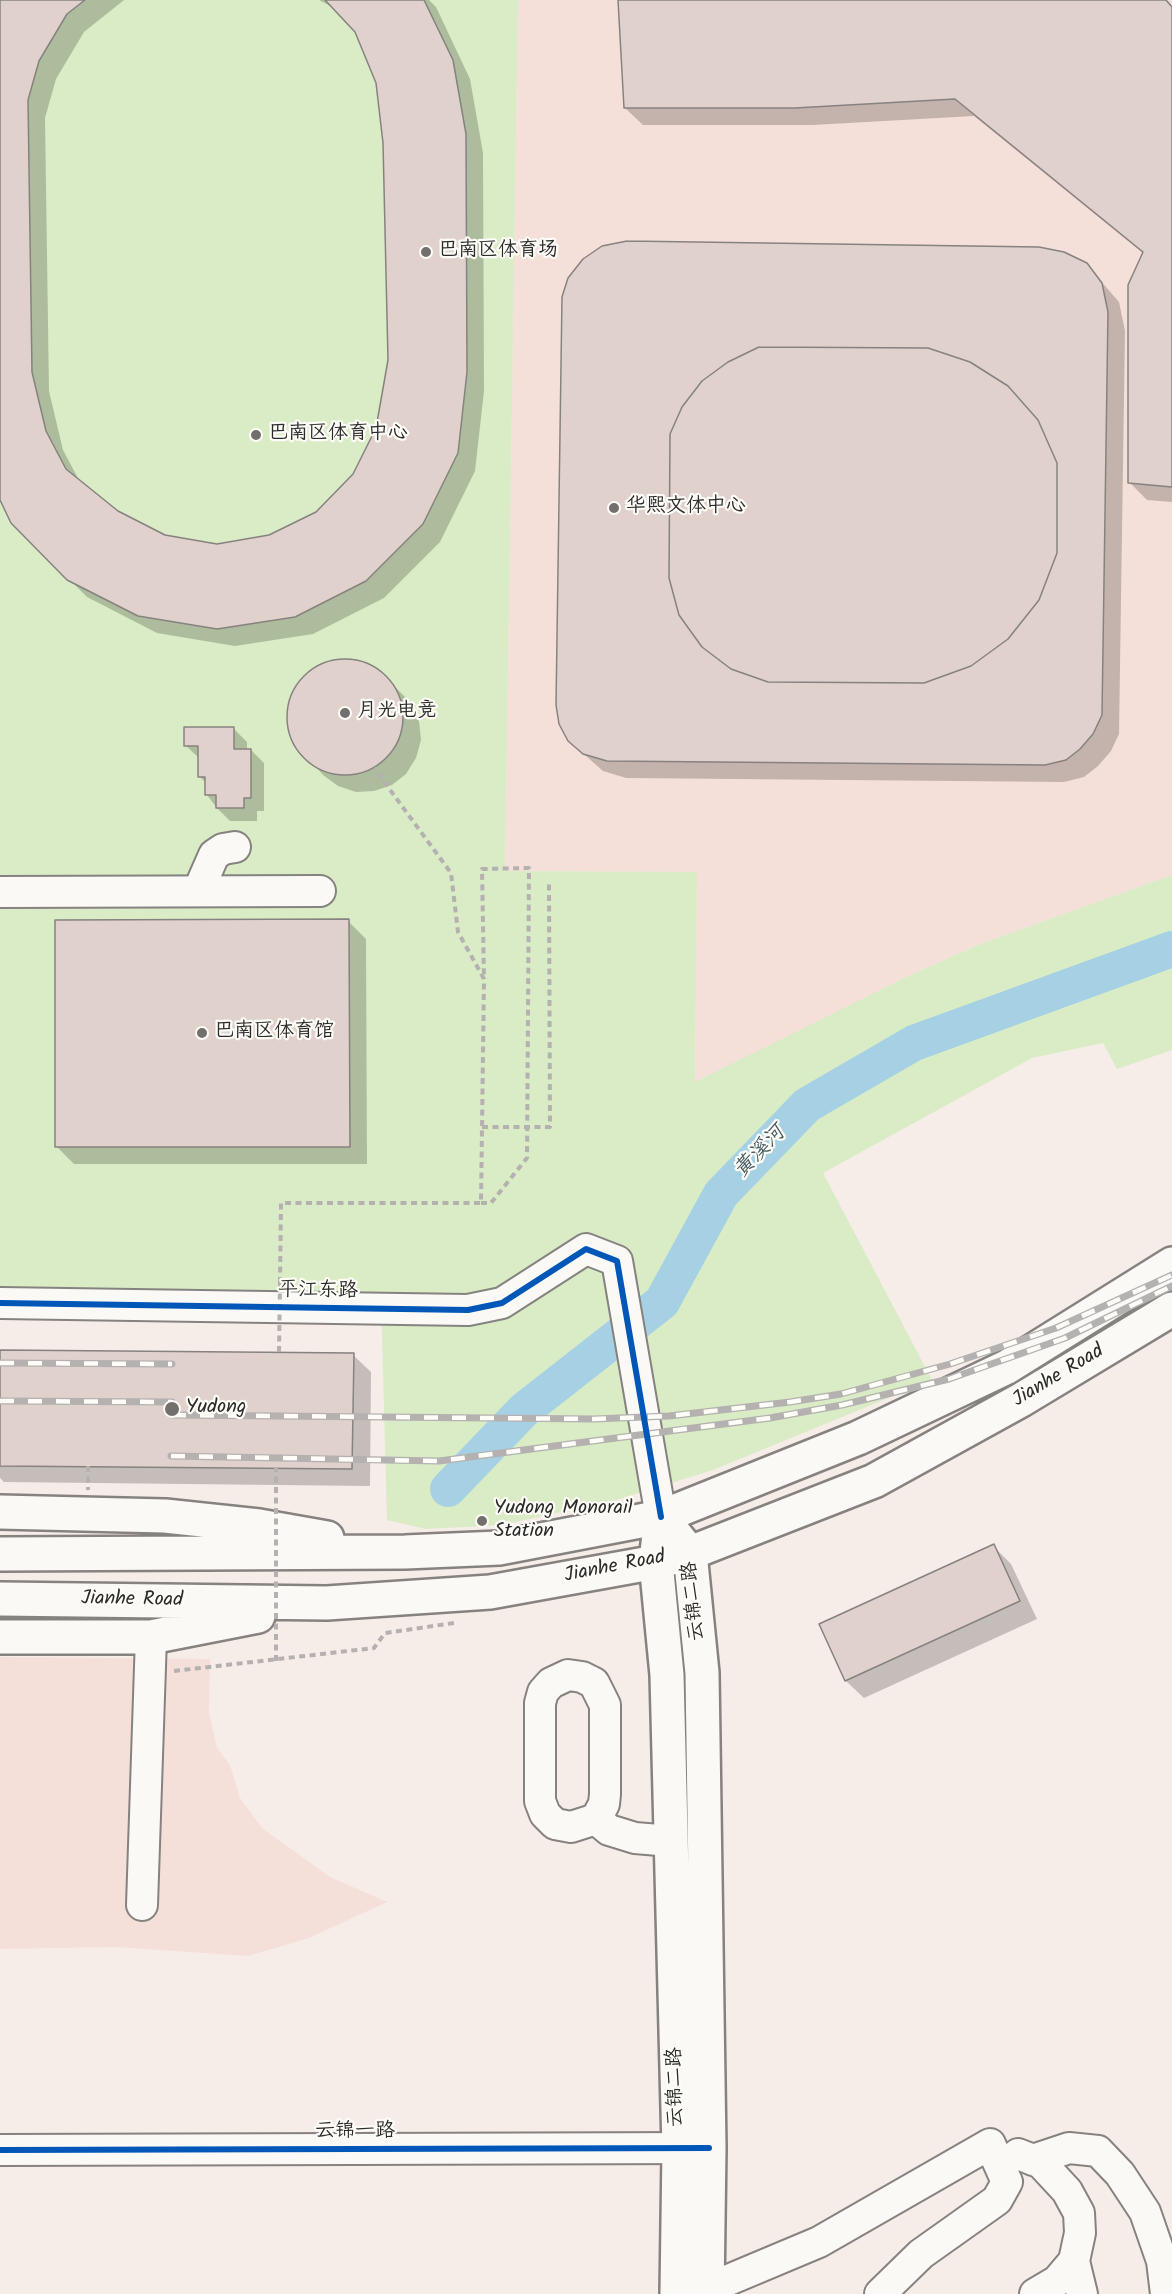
<!DOCTYPE html>
<meta charset="utf-8">
<style>
body{margin:0}
canvas{display:block;background:#f6ece8}
</style>
<canvas width="1172" height="2294"></canvas>
<script>
const ctx = document.querySelector('canvas').getContext('2d');
ctx.lineJoin = 'round';
function fill(path, color) {
  ctx.fillStyle = color;
  ctx.fill(path, 'evenodd');
}
function toPath(rows) {
  const path = new Path2D();
  for (const r of rows) {
    if (r.length === 3) {
      path.moveTo(r[0] + r[2], r[1]);
      path.arc(r[0], r[1], r[2], 0, 2 * Math.PI);
      continue;
    }
    path.moveTo(r[0], r[1]);
    for (let i = 2; i < r.length; i += 2) path.lineTo(r[i], r[i + 1]);
  }
  return path;
}
function trace(path, color, width, dash) {
  ctx.strokeStyle = color;
  ctx.lineWidth = width;
  ctx.lineCap = dash ? 'butt' : 'round';
  ctx.setLineDash(dash || []);
  ctx.stroke(path);
}
function drawText(font, color, halo, rows, align = 'center') {
  ctx.font = font + ' Kalam,"LXGW WenKai TC",sans-serif';
  ctx.lineWidth = 4.5;
  ctx.setLineDash([]);
  ctx.textBaseline = 'middle';
  ctx.strokeStyle = halo;
  ctx.fillStyle = color;
  for (const [text, x, y, turn = 0] of rows) {
    ctx.save();
    ctx.translate(x, y);
    ctx.rotate((+turn || 0) * Math.PI / 180);
    ctx.textAlign = isNaN(turn) ? turn : align;
    if (halo) ctx.strokeText(text, 0, 0);
    ctx.fillText(text, 0, 0);
    ctx.restore();
  }
}
fill(toPath([
 [518,0,1172,0,1172,875,980,944,906,977,695,1083,697,872,505,871],
 [0,1657,210,1659,209,1713,217,1748,230,1765,240,1798,262,1828,330,1877,387,1902,309,1938,248,1956,116,1947,0,1949]
]), '#f5e0d9');
fill(toPath([
 [0,0,518,0,505,871,697,872,695,1082,906,977,980,944,1172,875,1172,1050,1117,1069,1103,1043,1032,1058,823,1173,932,1380,713,1470,616,1500,502,1525,426,1529,387,1520,381,1296,0,1289]
]), '#d9ecc5');
fill(toPath([
 [0,0,124,0,84,32,56,79,45,118,49,391,63,450,80,482,117,512,165,536,217,545,269,537,317,513,354,475,378,428,390,360,385,143,378,82,356,31,334,8,319,0,429,0,436,7,470,79,483,153,484,391,475,471,440,542,384,598,313,634,235,646,157,633,87,597,12,522,0,497],
 [619,0,1166,0,1172,7,1172,502,1147,500,1129,482,1144,254,974,116,813,125,643,125,625,108],
 [1086,264,1119,302,1125,331,1119,734,1111,751,1098,766,1084,777,1064,782,626,778,603,771,569,741],
 [344,660,363,663,380,672,412,704,419,721,421,740,416,758,406,774,392,785,374,791,356,792,338,786,323,775,294,741,289,723,290,705,297,687,310,673,326,664],
 [233,728,247,742,247,750,251,750,264,763,264,811,257,811,257,821,230,821,217,808,207,795,207,784,199,776,199,758,185,745],
 [348,921,366,939,367,1164,74,1164,57,1147],
 [0,1351,353,1355,371,1372,370,1486,4,1482,0,1478],
 [993,1546,1011,1564,1037,1619,864,1698,846,1681,821,1625]
]), '#0003');
trace(toPath([
 [448,1489,524,1410,662,1302,721,1194,807,1105,914,1043,1172,949]
]), '#a6d1e5', 36);
const building = toPath([
 [0,0,85,0,67,14,39,61,28,100,32,372,46,431,66,469,118,511,165,535,217,544,269,535,316,512,353,474,376,428,388,360,383,143,376,83,355,32,325,0,424,0,453,60,466,134,467,372,458,453,423,524,366,581,295,617,217,629,138,616,67,580,11,523,0,500,0,0],
 [618,0,1166,0,1172,7,1172,487,1128,483,1128,285,1143,252,955,99,795,108,624,108,618,0],
 [627,241,1039,247,1064,252,1087,263,1102,283,1108,312,1102,715,1093,734,1080,749,1066,760,1045,765,607,761,583,754,568,741,559,724,556,705,562,297,568,278,583,259,602,246,627,241],
 [759,347,928,348,970,362,1008,386,1038,420,1057,463,1057,553,1039,600,1008,639,971,666,924,683,768,682,731,669,702,647,679,615,669,578,670,434,682,407,702,381,728,362,759,347],
 [759,347,928,348,970,362,1008,386,1038,420,1057,463,1057,553,1039,600,1008,639,971,666,924,683,768,682,731,669,702,647,679,615,669,578,670,434,682,407,702,381,728,362,759,347],
 [345,717,58],
 [184,727,234,727,234,749,251,749,251,798,244,798,244,808,216,808,216,795,205,795,205,777,198,777,198,746,184,746,184,727],
 [349,919,350,1147,55,1147,55,920,349,919],
 [0,1350,354,1353,352,1469,0,1466,0,1350],
 [994,1544,1020,1601,845,1681,819,1624,994,1544]
]);
fill(building, '#e0d1cd');
trace(building, '#868280', 1.5);
const minor = toPath([
 [202,891,203,880,214,855,223,849,235,847],
 [0,892,320,891],
 [0,1303,468,1310,502,1303,586,1249,617,1261,661,1517],
 [596,1819,571,1827,555,1824,545,1814,540,1801,540,1703,543,1692,551,1683,568,1675,582,1677,594,1683,605,1705,605,1794,604,1804,596,1819,609,1830,635,1838,671,1841],
 [142,1905,151,1637],
 [0,2150,703,2148],
 [1018,2154,1041,2163,1067,2191,1079,2213,1080,2233,1074,2261,1057,2281,1035,2294],
 [1033,2160,1069,2148,1098,2151,1120,2174,1145,2212,1162,2261,1166,2294],
 [1074,2261,1082,2294],
 [707,2289,819,2242,990,2144,1007,2182,997,2200,921,2254,880,2294]
]);
const major = toPath([
 [661,1517,690,1553,702,1673,709,2148,707,2294],
 [659,1534,656,1562,667,1675,679,2149,677,2294]
]);
const highway = toPath([
 [0,1512,165,1516,259,1526,327,1538],
 [0,1554,405,1552,499,1548,661,1517,858,1438,1007,1367,1172,1264],
 [0,1599,327,1603,490,1592,656,1562,690,1553,874,1481,1021,1400,1172,1309],
 [0,1637,151,1637,258,1616]
]);
trace(minor, '#868280', 34);
trace(major, '#868280', 38);
trace(highway, '#868280', 38);
trace(toPath([
 [482,1127,550,1127,549,884],
 [481,1203,491,1203,527,1158,529,868,482,869,484,979],
 [280,1283,281,1203,481,1203,484,979,458,932,451,873,374,768],
 [88,1466,88,1490],
 [174,1671,374,1648,385,1633,454,1623]
]), '#b4b1b0', 4, [6, 4.5]);
trace(minor, '#faf9f6', 30);
trace(major, '#faf9f6', 33);
trace(highway, '#faf9f6', 33);
const rail = toPath([
 [0,1363,172,1364],
 [0,1401,172,1402],
 [172,1415,594,1419,669,1416,790,1402,841,1394,950,1364,1056,1328,1172,1275],
 [171,1456,439,1461,770,1418,842,1405,949,1379,1065,1338,1172,1286]
]);
trace(rail, '#b4b1b0', 7);
trace(rail, '#fdfcf7', 4.5, [14]);
trace(toPath([
 [279,1352,280,1283],
 [276,1661,276,1468]
]), '#b4b1b0', 4, [6, 4.5]);
trace(toPath([
 [0,1303,468,1310,502,1303,586,1249,617,1261,661,1517],
 [0,2150,709,2148]
]), '#0057b8', 6);
for (const [x, y, r, color] of [
 [426,252,6,"#726f6d"],
 [256,435,6,"#726f6d"],
 [614,508,6,"#726f6d"],
 [345,713,6,"#726f6d"],
 [202,1033,6,"#726f6d"],
 [172,1409,8,"#726f6d"],
 [482,1521,6,"#726f6d"]
]) {
  const dot = new Path2D();
  dot.arc(x, y, r, 0, 2 * Math.PI);
  ctx.fillStyle = color;
  ctx.fill(dot);
  trace(dot, '#fdfcf7', 2);
}
drawText('20px', '#2b2b2b', '#fdfcf7', [
 ["巴南区体育场",438,252],
 ["巴南区体育中心",268,435],
 ["华熙文体中心",626,508],
 ["月光电竞",357,713],
 ["巴南区体育馆",214,1033],
 ["Yudong",186,1409],
 ["Yudong Monorail",494,1510],
 ["Station",494,1533]
], 'left');
drawText('20px', '#2b2b2b', '#fdfcf7', [
 ["平江东路",318,1292,1],
 ["Jianhe Road",1059,1377,-31],
 ["Jianhe Road",615,1568,-11],
 ["Jianhe Road",132,1601,1],
 ["云锦二路",695,1601,-96],
 ["云锦二路",677,2087,-91],
 ["云锦一路",355,2133]
]);
drawText('italic 21px', '#455a62', '#fdfcf7', [
 ["黄溪河",761,1153,-46]
]);
</script>
